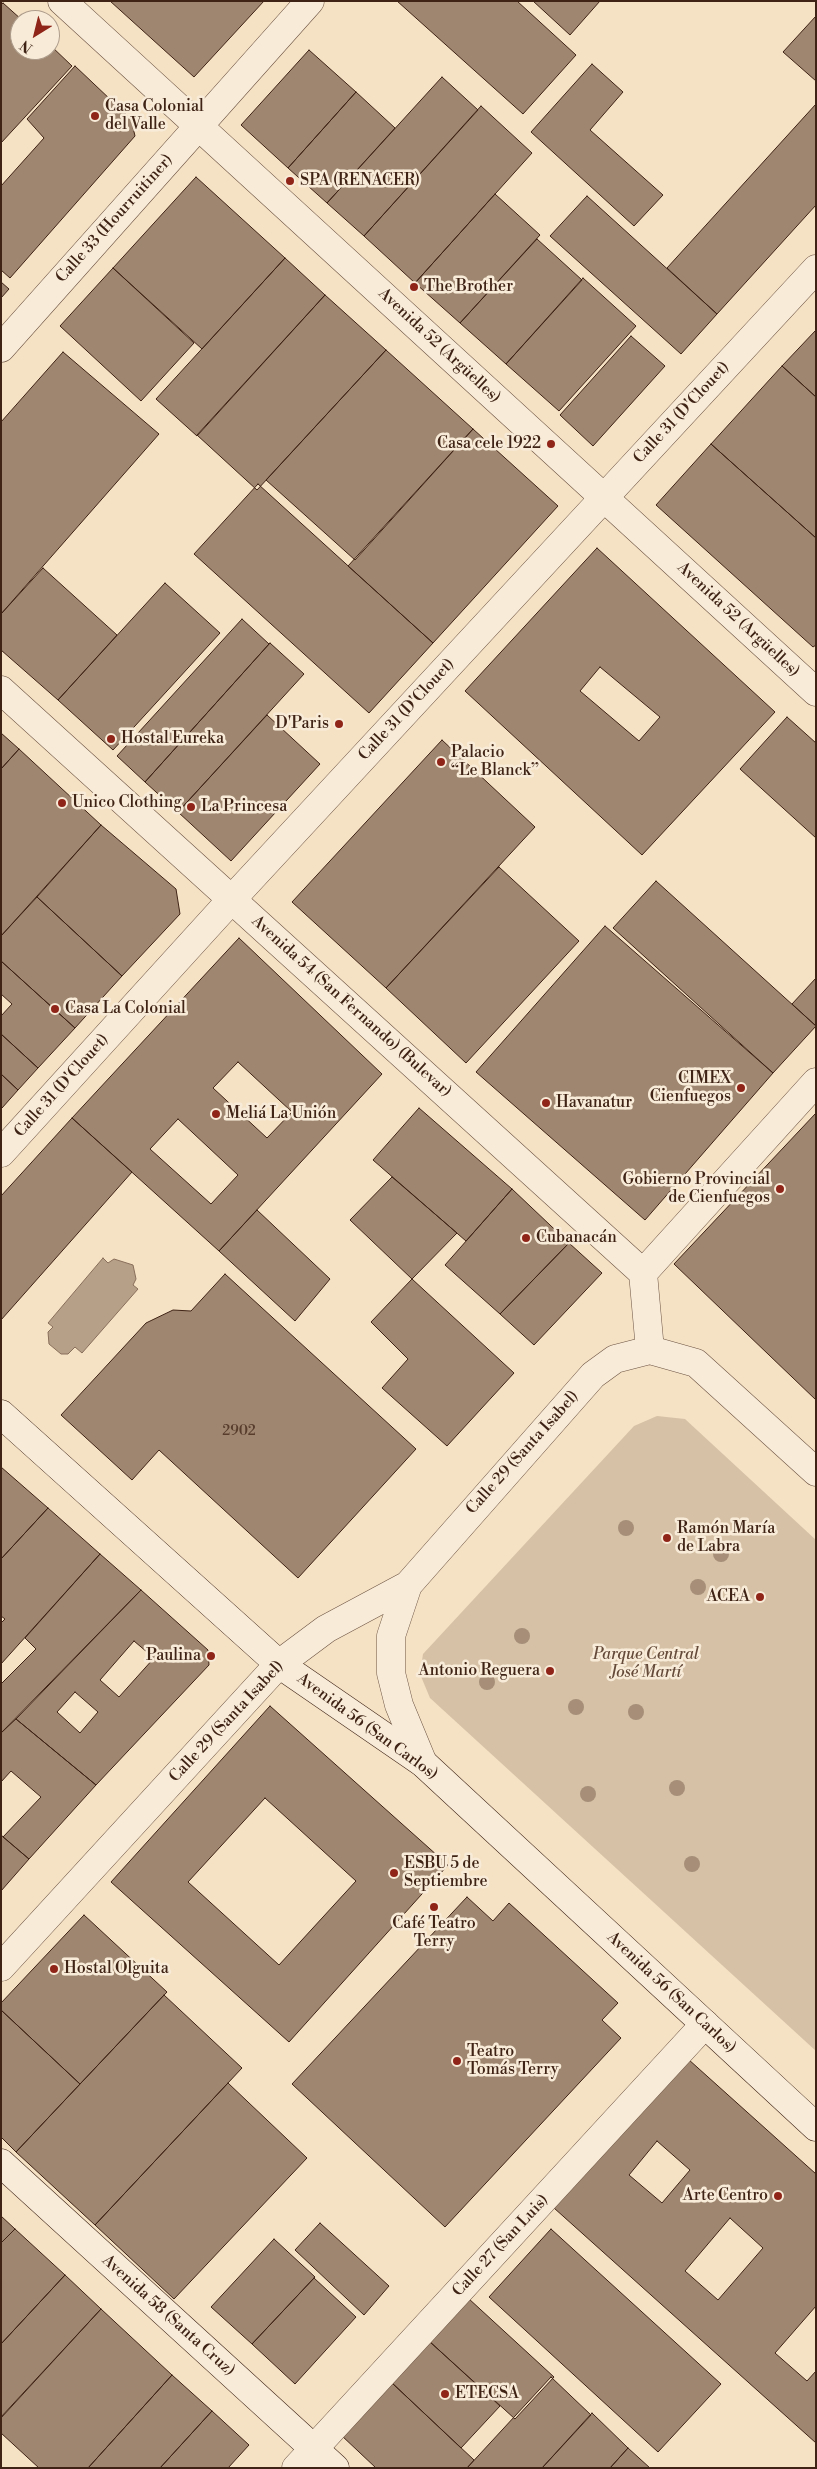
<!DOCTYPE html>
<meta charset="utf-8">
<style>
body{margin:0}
#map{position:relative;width:817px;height:2469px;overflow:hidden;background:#f5e1c4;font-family:"Libre Bodoni",serif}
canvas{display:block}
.frame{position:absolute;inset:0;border:2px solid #3f2315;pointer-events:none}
.north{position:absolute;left:10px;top:10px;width:50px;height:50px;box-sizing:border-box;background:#f8ecd9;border:1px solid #ae9c8b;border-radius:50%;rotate:216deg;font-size:14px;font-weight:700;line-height:20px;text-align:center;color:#3f2315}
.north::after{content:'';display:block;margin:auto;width:18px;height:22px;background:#8f2418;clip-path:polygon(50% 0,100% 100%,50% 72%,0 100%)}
</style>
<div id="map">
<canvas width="817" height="2469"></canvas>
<div class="frame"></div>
<div class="north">N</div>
</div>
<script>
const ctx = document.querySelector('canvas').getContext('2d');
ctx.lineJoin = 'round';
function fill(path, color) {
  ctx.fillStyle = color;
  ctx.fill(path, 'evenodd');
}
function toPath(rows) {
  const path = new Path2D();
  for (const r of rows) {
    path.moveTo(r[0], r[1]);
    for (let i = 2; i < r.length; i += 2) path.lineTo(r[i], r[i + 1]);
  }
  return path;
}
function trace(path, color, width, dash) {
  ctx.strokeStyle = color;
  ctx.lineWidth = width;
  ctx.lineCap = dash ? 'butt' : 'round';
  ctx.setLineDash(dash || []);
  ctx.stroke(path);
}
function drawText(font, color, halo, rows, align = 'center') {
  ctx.font = font + ' "Libre Bodoni",serif';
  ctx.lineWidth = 5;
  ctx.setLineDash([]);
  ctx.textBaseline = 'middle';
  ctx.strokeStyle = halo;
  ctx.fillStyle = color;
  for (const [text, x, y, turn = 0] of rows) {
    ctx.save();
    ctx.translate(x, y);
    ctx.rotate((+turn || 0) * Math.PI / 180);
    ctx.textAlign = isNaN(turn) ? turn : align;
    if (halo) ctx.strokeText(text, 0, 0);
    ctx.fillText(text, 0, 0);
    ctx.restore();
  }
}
fill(toPath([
 [657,1416,685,1419,816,1540,816,2051,430,1698,420,1674,423,1654,634,1426]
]), '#d6c1a6');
const water = toPath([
 [103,1258,108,1263,114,1259,133,1265,136,1279,133,1285,138,1289,82,1353,75,1347,68,1354,61,1354,49,1344,48,1332,53,1327,48,1323,103,1258]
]);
fill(water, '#b7a088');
trace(water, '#876e5a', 1);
const building = toPath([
 [110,1,264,1,194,77,110,1],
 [397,1,517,1,576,55,523,114,397,1],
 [533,1,600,1,570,35,533,1],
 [3,3,22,20,20,20,20,50,50,50,50,45,72,66,1,143,1,5,3,3],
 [816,16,816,81,783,52,816,16],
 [309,50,356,92,288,168,241,125,309,50],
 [592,64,623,92,590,130,663,195,634,226,531,132,592,64],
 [75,66,131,119,135,136,10,278,1,270,1,186,44,138,27,119,75,66],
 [442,77,478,110,364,236,327,203,442,77],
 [356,92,395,128,327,203,288,168,356,92],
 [816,104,816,205,717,314,667,268,816,104],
 [481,106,532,153,415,283,364,236,481,106],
 [196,177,285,258,202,349,113,268,196,177],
 [495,194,540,235,460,323,415,283,495,194],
 [587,196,717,314,681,354,550,236,587,196],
 [537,239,582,280,506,364,460,323,537,239],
 [285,258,325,295,197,436,156,399,285,258],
 [113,268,194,343,141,401,60,326,113,268],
 [583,278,636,326,559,411,506,364,583,278],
 [1,282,9,289,1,298,1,282],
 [325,295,386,350,257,490,197,435,325,295],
 [816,330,816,397,782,366,816,330],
 [631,336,665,366,593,446,560,415,631,336],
 [386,350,473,429,355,560,266,480,386,350],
 [63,352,159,434,1,614,1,422,63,352],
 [782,366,816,397,816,538,711,444,782,366],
 [473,429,558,506,433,643,348,566,473,429],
 [711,444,816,538,816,645,813,647,656,505,711,444],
 [258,484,433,643,369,713,194,554,258,484],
 [597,548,775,712,642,855,465,691,597,548],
 [600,667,660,717,639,741,580,691,600,667],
 [43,568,117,635,58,700,1,650,1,614,43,568],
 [165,583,220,633,113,750,58,700,165,583],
 [242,619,269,644,145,782,117,756,242,619],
 [270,643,304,674,178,812,145,782,270,643],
 [267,715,320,764,231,861,178,812,267,715],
 [787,717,816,743,816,838,740,769,787,717],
 [1,733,19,749,1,769,1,733],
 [442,740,535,827,386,988,292,902,442,740],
 [19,749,101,825,1,936,1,769,19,749],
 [101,825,176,889,180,914,122,976,37,897,101,825],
 [499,867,579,941,466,1063,386,988,499,867],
 [656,881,816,1026,773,1073,613,928,656,881],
 [37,897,122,976,75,1028,1,961,1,936,37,897],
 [605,926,773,1073,645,1220,476,1072,605,926],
 [239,938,382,1074,219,1251,72,1118,239,938],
 [238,1062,292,1112,267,1138,213,1088,238,1062],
 [178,1119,238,1175,211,1204,150,1149,178,1119],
 [1,961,75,1028,38,1068,1,1034,1,1016,12,1004,1,994,1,961],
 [816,978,816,1026,792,1004,816,978],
 [1,1034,38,1068,18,1090,1,1074,1,1034],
 [1,1074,18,1090,2,1108,1,1107,1,1074],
 [419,1108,512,1189,466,1241,373,1160,419,1108],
 [816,1113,816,1400,674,1264,816,1113],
 [72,1118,132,1172,1,1320,1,1196,72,1118],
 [392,1177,457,1233,412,1279,350,1220,392,1177],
 [512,1189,569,1243,500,1314,445,1265,512,1189],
 [257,1210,330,1279,295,1321,219,1251,257,1210],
 [569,1243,602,1273,534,1345,500,1314,569,1243],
 [225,1274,416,1449,298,1578,159,1450,132,1480,61,1415,146,1323,173,1310,191,1311,225,1274],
 [412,1279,514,1373,447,1446,382,1388,408,1359,371,1322,412,1279],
 [1,1467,48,1508,1,1559,1,1467],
 [48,1508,100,1554,1,1664,1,1623,5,1619,1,1616,1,1559,48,1508],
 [100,1554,141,1590,1,1733,1,1684,36,1649,25,1638,100,1554],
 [141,1590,208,1650,209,1665,96,1785,16,1719,141,1590],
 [134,1641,154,1658,119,1697,100,1680,134,1641],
 [75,1692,98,1712,80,1733,57,1712,75,1692],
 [270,1706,448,1865,289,2042,111,1882,270,1706],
 [265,1798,356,1881,279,1965,188,1882,265,1798],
 [16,1719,96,1785,29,1859,3,1837,41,1797,11,1771,1,1782,1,1733,16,1719],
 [1,1835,29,1859,1,1891,1,1835],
 [467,1897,493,1921,509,1903,618,2003,602,2020,621,2038,445,2227,292,2084,467,1897],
 [84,1915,167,1992,80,2084,1,2010,1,2003,84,1915],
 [164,1995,242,2068,95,2225,16,2152,164,1995],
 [1,2010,80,2084,16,2152,1,2137,1,2010],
 [688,2059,816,2174,816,2306,775,2353,807,2381,816,2371,816,2443,554,2208,688,2059],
 [657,2141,690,2170,662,2203,629,2175,657,2141],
 [730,2218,763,2248,718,2300,685,2271,730,2218],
 [228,2083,307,2158,174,2299,95,2225,228,2083],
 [1,2216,15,2229,1,2243,1,2216],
 [320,2223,389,2286,364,2315,295,2250,320,2223],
 [15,2229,65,2275,1,2344,1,2243,15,2229],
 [551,2229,721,2384,658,2452,489,2297,551,2229],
 [274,2239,315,2277,252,2344,211,2307,274,2239],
 [65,2275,101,2309,1,2417,1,2344,65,2275],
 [314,2278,356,2317,295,2384,252,2344,314,2278],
 [468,2298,554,2377,515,2419,429,2341,468,2298],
 [101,2309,172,2375,88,2468,39,2468,1,2433,1,2418,101,2309],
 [429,2341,500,2406,461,2448,391,2382,429,2341],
 [172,2375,212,2411,160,2468,88,2468,172,2375],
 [551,2377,591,2415,542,2468,467,2468,551,2377],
 [391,2382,474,2460,467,2468,376,2468,341,2435,391,2382],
 [212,2411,249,2445,228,2468,160,2468,212,2411],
 [592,2413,628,2448,610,2468,542,2468,592,2413],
 [628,2448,650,2468,610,2468,628,2448]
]);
fill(building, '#9e8670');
trace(building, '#3f2315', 1);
const pedestrian = toPath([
 [1,690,643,1273,650,1350],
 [643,1273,816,1082]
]);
const minor = toPath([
 [62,1,816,692],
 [1,348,310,1],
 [1,1153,232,899,816,269],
 [296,2468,705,2024]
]);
const tertiary = toPath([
 [408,1585,391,1636,391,1673,399,1705,423,1763],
 [1,1967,279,1664,326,1629,408,1585,593,1375,615,1359,650,1350,696,1363,816,1472]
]);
const secondary = toPath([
 [1,1414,279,1664,423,1763,816,2127],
 [1,2163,335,2468]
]);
trace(pedestrian, '#6c5241', 29);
trace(minor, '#6c5241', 29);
trace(tertiary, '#6c5241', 29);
trace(secondary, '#3f2315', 29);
trace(pedestrian, '#f8ecd9', 28);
trace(minor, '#f8ecd9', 28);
trace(tertiary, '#f8ecd9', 28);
trace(secondary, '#f8ecd9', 28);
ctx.fillStyle = '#a68e78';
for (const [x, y] of [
 [626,1528],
 [721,1554],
 [698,1587],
 [522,1636],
 [487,1682],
 [576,1707],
 [636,1712],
 [677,1788],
 [588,1794],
 [692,1864]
]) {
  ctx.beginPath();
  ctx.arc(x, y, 8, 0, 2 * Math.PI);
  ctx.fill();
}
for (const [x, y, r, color] of [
 [95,116,5,"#8f2418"],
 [290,181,5,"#8f2418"],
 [414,287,5,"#8f2418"],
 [551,444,5,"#8f2418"],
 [339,724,5,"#8f2418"],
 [111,739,5,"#8f2418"],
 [441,762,5,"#8f2418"],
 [62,803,5,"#8f2418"],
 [191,807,5,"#8f2418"],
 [55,1009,5,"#8f2418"],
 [741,1088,5,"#8f2418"],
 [546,1103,5,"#8f2418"],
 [216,1114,5,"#8f2418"],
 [780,1189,5,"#8f2418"],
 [526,1238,5,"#8f2418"],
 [667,1538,5,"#8f2418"],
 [760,1597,5,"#8f2418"],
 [211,1656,5,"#8f2418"],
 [550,1671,5,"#8f2418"],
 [394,1873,5,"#8f2418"],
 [434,1907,5,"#8f2418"],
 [54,1969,5,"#8f2418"],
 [457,2061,5,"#8f2418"],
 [778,2196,5,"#8f2418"],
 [445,2394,5,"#8f2418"]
]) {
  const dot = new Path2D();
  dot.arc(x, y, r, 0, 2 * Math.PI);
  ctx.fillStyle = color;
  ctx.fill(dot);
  trace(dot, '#f8ecd9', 2);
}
drawText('14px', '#573c2c', null, [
 ["2902",239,1432]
]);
drawText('16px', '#3f2315', '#f8ecd9', [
 ["Casa Colonial",105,107],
 ["del Valle",105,125],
 ["SPA (RENACER)",300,181],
 ["The Brother",424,287],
 ["Casa cele 1922",541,444,"right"],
 ["D'Paris",329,724,"right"],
 ["Hostal Eureka",121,739],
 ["Palacio",451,753],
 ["“Le Blanck”",451,771],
 ["Unico Clothing",72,803],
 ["La Princesa",201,807],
 ["Casa La Colonial",65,1009],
 ["CIMEX",731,1079,"right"],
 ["Cienfuegos",731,1097,"right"],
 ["Havanatur",556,1103],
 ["Meliá La Unión",226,1114],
 ["Gobierno Provincial",770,1180,"right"],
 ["de Cienfuegos",770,1198,"right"],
 ["Cubanacán",536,1238],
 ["Ramón María",677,1529],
 ["de Labra",677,1547],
 ["ACEA",750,1597,"right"],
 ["Paulina",201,1656,"right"],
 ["Antonio Reguera",540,1671,"right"],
 ["ESBU 5 de",404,1864],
 ["Septiembre",404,1882],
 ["Café Teatro",434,1924,"center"],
 ["Terry",434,1942,"center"],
 ["Hostal Olguita",64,1969],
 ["Teatro",467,2052],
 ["Tomás Terry",467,2070],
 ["Arte Centro",768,2196,"right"],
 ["ETECSA",455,2394]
], 'left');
drawText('16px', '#3f2315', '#f8ecd9', [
 ["Calle 33 (Hourruitiner)",115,219,-48],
 ["Avenida 52 (Argüelles)",439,346,43],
 ["Calle 31 (D'Clouet)",682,413,-47],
 ["Avenida 52 (Argüelles)",738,620,43],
 ["Calle 31 (D'Clouet)",407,710,-47],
 ["Avenida 54 (San Fernando) (Bulevar)",351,1007,42],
 ["Calle 31 (D'Clouet)",62,1086,-48],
 ["Calle 29 (Santa Isabel)",523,1453,-48],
 ["Calle 29 (Santa Isabel)",227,1722,-47],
 ["Avenida 56 (San Carlos)",367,1727,36],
 ["Avenida 56 (San Carlos)",671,1993,43],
 ["Calle 27 (San Luis)",501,2246,-47],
 ["Avenida 58 (Santa Cruz)",168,2316,42]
]);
drawText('italic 16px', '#654a39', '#f8ecd9', [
 ["Parque Central",646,1655],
 ["José Martí",646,1673]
]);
</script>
